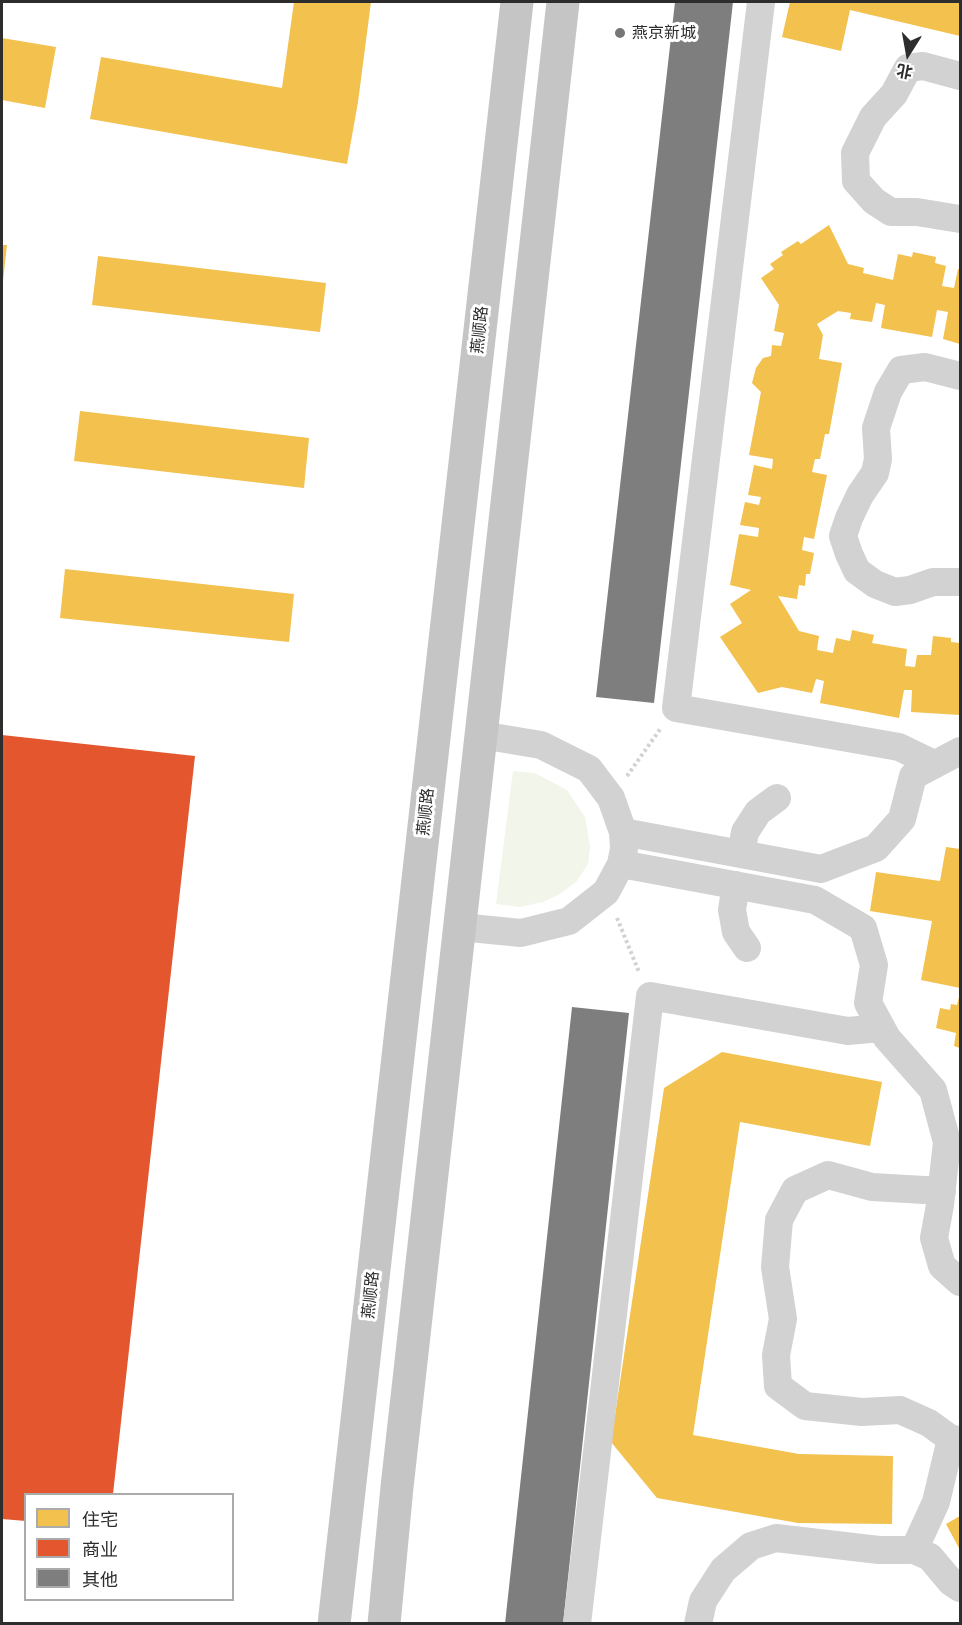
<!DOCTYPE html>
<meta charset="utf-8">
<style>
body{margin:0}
#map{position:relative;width:962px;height:1625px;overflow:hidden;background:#fff;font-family:Mulish,"Noto Sans SC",sans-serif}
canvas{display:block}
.frame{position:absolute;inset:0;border:3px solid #2d2d2d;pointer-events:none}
.legend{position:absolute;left:24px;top:1493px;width:210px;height:108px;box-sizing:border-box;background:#fff;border:2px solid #ababab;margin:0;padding:8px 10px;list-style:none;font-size:18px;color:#2d2d2d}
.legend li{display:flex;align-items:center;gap:12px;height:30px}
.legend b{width:30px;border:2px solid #ababab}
.north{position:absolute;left:878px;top:24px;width:60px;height:60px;-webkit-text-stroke:4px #fff;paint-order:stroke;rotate:191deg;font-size:16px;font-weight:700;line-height:24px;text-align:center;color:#2d2d2d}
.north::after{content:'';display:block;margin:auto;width:21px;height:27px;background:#2d2d2d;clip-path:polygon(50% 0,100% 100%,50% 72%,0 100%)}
</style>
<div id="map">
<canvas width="962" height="1625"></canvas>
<div class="frame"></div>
<ul class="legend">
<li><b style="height:16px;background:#f2c14e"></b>住宅</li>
<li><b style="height:16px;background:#e4572e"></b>商业</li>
<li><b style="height:16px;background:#7e7e7e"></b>其他</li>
</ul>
<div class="north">北</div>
</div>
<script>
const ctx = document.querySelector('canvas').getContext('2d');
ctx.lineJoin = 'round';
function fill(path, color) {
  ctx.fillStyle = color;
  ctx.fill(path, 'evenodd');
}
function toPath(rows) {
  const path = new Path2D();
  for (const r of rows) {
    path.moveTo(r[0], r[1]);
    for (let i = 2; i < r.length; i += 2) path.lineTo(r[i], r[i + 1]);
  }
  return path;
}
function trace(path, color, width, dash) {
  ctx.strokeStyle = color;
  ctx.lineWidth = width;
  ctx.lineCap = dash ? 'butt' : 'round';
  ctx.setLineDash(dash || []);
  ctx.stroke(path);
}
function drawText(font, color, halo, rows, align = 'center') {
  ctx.font = font + ' Mulish,"Noto Sans SC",sans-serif';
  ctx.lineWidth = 6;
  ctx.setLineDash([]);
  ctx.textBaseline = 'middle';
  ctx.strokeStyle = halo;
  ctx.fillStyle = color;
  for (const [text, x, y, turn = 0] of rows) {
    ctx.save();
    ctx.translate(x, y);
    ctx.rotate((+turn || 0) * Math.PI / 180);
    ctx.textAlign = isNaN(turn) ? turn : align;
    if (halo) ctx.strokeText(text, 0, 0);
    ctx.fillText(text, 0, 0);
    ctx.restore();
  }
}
fill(toPath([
 [513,771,535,773,567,790,585,817,590,846,588,864,577,881,560,894,543,902,520,907,496,904]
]), '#f1f5ea');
fill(toPath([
 [294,2,371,2,358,102,347,164,90,119,101,57,282,88],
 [790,2,960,2,960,36,850,10,841,51,782,37],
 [2,38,56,47,45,108,2,100],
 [829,225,848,264,864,268,863,273,893,280,898,254,912,257,913,252,936,257,935,263,946,266,942,286,954,288,958,269,960,269,960,344,943,339,948,312,937,310,932,337,881,328,885,305,876,303,872,322,850,319,851,313,838,311,817,324,823,335,819,359,842,363,829,434,825,434,820,459,815,459,812,472,827,475,814,539,804,537,802,550,814,553,810,574,806,574,805,586,799,585,797,599,778,596,799,631,819,636,817,650,833,653,836,638,850,641,852,630,874,635,872,643,907,649,905,666,915,667,917,655,931,655,933,636,951,638,951,642,960,643,960,715,911,712,912,690,904,690,899,718,820,703,824,681,816,679,812,693,782,687,758,693,720,637,742,623,730,604,751,590,730,585,739,534,758,537,759,528,740,525,745,502,759,505,761,497,748,495,754,465,772,469,773,459,749,455,761,392,752,383,756,368,763,358,771,356,772,345,781,346,784,333,774,331,779,305,761,278,774,269,770,264,783,255,781,252,798,241,801,244],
 [2,245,7,245,3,281,2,281],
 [98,256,326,283,320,332,92,305],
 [80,411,309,438,304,488,74,461],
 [65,569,294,594,289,642,60,618],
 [946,847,960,849,960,988,921,980,932,921,870,911,876,872,940,881],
 [960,993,960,1048,954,1046,956,1033,936,1028,940,1008,950,1010,951,1004,957,1005],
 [722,1052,882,1082,870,1146,740,1122,693,1435,799,1454,893,1456,892,1524,798,1523,657,1498,611,1442,664,1088],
 [960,1516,960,1550,946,1524]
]), '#f2c14e');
fill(toPath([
 [2,735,195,756,113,1494,26,1494,26,1521,2,1519]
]), '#e4572e');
fill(toPath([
 [675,2,733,2,654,703,596,697],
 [572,1007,629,1013,563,1624,505,1624]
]), '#7e7e7e');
trace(toPath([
 [627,776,661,728],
 [617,918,639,972]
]), '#d2d2d2', 4, [3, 3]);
trace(toPath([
 [761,2,676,708,899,747,934,764],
 [960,76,923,66,908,68,894,94,873,117,855,153,856,181,874,201,891,212,917,212,960,219],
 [960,376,925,367,901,370,888,392,876,428,878,459,875,473,860,495,849,518,843,536,849,554,857,571,875,584,895,592,910,590,933,582,960,582],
 [623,832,821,869,876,848,902,819,913,776,960,751],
 [741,854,745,832,758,812,777,798],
 [621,864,815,900,863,928,874,965,868,1003,887,1038,933,1090,947,1142,940,1205,934,1238,942,1266,960,1282],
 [736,885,732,910,736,932,747,948],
 [460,927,521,933,569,921,606,892,621,864,624,849,623,832,611,798,589,769,541,745,481,735],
 [942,1191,872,1187,828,1175,795,1190,779,1220,775,1267,783,1319,776,1355,778,1386,805,1406,862,1412,900,1410,929,1423,951,1439,960,1440],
 [914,1550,936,1502,951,1439],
 [577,1624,650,996,848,1031,881,1028],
 [698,1624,703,1601,723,1570,751,1546,776,1538,879,1550,914,1550,930,1557,951,1582,960,1588]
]), '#d2d2d2', 28);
trace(toPath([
 [334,1624,517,2],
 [384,1624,397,1487,563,2]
]), '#c5c5c5', 33);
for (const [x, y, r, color] of [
 [620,33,6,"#767676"]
]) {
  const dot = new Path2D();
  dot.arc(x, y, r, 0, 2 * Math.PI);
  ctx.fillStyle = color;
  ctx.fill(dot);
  trace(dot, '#fff', 2);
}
drawText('16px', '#2d2d2d', '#fff', [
 ["燕京新城",632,33]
], 'left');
drawText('16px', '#2d2d2d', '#fff', [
 ["燕顺路",480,330,-84],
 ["燕顺路",426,812,-84],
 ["燕顺路",371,1295,-84]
]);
</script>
